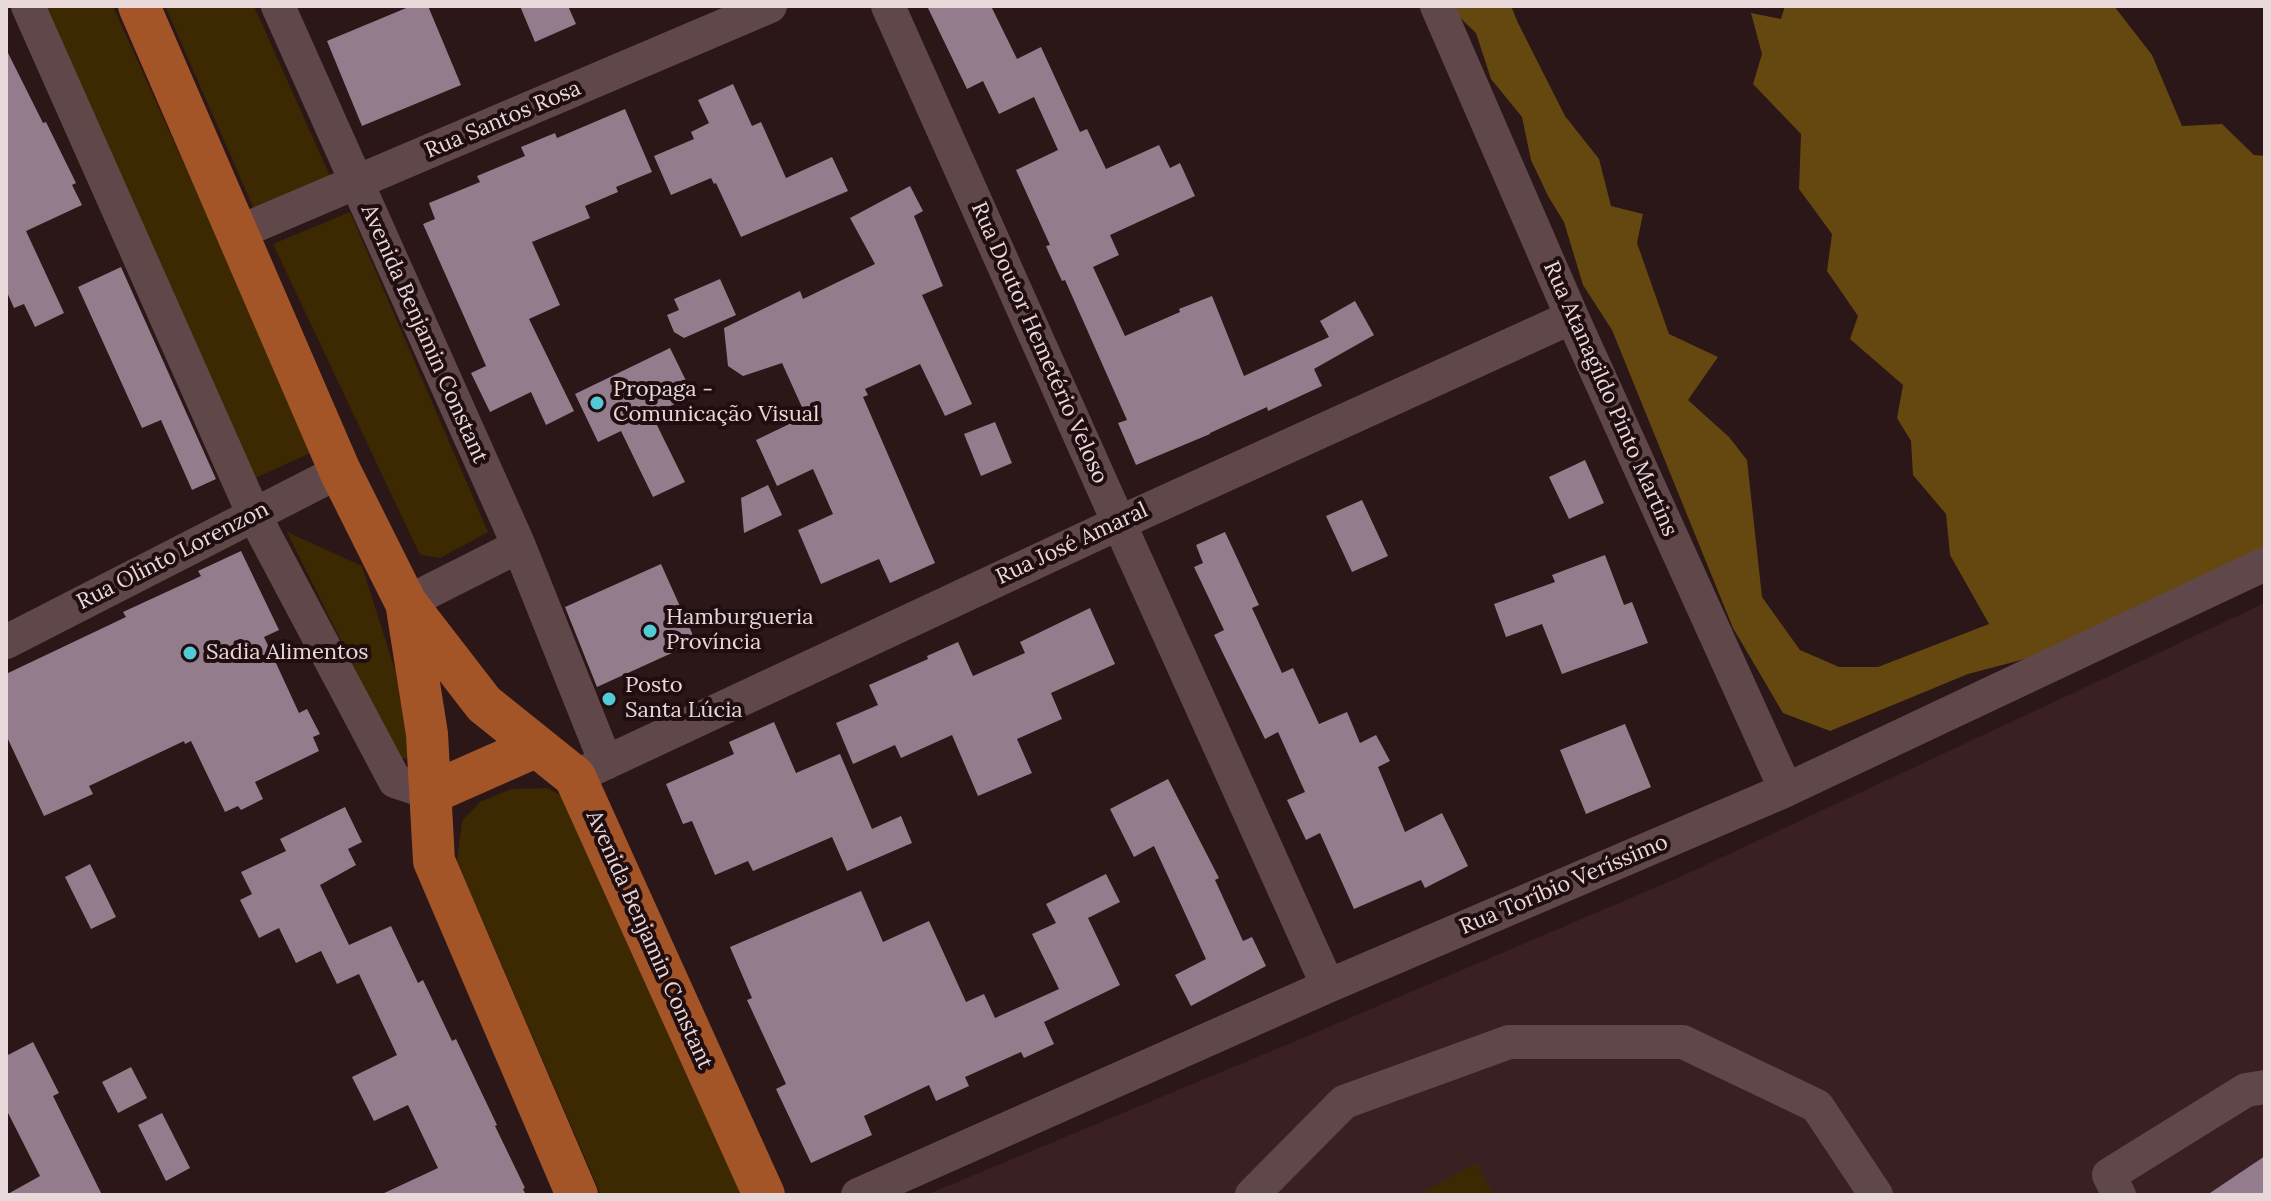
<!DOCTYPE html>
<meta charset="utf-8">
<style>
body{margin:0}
#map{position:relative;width:2271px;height:1201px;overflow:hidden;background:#2b1618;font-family:Lora,serif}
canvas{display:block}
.frame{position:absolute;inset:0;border:8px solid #e8d8da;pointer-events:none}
</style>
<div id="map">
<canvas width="2271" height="1201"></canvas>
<div class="frame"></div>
</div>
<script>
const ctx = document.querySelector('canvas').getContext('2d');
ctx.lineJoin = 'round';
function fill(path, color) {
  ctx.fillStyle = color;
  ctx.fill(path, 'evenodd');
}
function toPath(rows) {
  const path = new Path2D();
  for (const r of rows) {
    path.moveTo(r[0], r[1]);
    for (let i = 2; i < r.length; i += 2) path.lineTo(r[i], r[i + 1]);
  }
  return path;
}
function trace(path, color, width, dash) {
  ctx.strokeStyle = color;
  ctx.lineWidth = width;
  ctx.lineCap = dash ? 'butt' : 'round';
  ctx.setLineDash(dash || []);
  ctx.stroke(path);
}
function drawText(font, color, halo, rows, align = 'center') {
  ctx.font = font + ' Lora,serif';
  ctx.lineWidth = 8;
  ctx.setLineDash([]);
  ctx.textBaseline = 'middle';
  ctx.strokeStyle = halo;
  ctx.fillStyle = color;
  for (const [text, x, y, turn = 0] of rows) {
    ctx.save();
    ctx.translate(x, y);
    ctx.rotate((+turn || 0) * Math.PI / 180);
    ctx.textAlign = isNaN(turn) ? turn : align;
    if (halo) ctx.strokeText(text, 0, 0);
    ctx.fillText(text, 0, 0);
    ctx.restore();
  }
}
fill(toPath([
 [2265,603,2265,1195,926,1195,1298,1040,1680,877]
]), '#3b2023');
fill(toPath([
 [46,6,113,6,313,452,253,479],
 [165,6,254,6,330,176,254,209],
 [350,212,488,532,440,558,420,555,273,244],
 [287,532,362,566,396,673,411,760,399,757],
 [548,788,577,805,750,1195,601,1195,457,861,462,821,480,802,511,789],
 [1476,1163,1494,1195,1419,1195]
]), '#3c2902');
fill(toPath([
 [1454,6,1511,6,1518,23,1565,116,1599,159,1611,206,1643,214,1637,243,1669,334,1718,357,1688,400,1729,437,1747,460,1762,597,1800,650,1839,667,1878,667,1989,624,1950,555,1946,514,1913,475,1911,441,1897,418,1903,385,1850,339,1858,316,1827,271,1832,234,1799,189,1801,134,1753,84,1762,54,1751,13,1781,19,1785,6,2114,6,2152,55,2182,126,2222,124,2254,155,2265,156,2265,552,2044,654,1968,674,1830,731,1783,713,1733,628,1612,330,1583,285,1564,222,1548,196,1531,160,1522,117,1491,79,1476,33,1455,13]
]), '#64480f');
fill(toPath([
 [411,6,428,6,461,85,362,126,327,41],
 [520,6,568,6,576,24,535,42],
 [927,6,991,6,1017,59,1041,47,1080,132,1087,129,1106,169,1159,145,1170,168,1180,163,1195,196,1110,235,1119,255,1093,267,1125,336,1180,312,1179,309,1212,296,1244,376,1329,337,1320,321,1355,301,1374,335,1314,369,1322,386,1268,411,1267,407,1210,433,1210,434,1136,465,1118,423,1127,420,1065,280,1062,281,1046,246,1050,245,1016,170,1058,150,1034,97,999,114,983,81,967,89],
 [6,49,43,123,46,122,76,183,72,185,82,205,26,231,64,313,35,327,24,304,14,308,6,290],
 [733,84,752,126,761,122,786,178,832,157,848,191,741,237,716,183,714,184,711,178,671,195,654,156,694,139,691,132,709,123,698,100],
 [625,109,652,172,616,187,618,192,585,206,590,218,532,242,560,305,529,319,574,411,546,425,531,392,490,412,471,373,486,366,423,224,435,219,429,203,480,182,477,176,525,156,521,147,555,133,557,138],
 [910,186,923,211,914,216,943,286,922,295,972,404,945,416,920,364,865,389,868,395,863,397,935,563,890,583,879,559,821,584,798,530,833,514,813,469,777,486,756,440,806,416,782,363,743,376,728,366,724,328,800,291,803,299,875,264,850,218],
 [121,267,216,479,192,490,161,420,142,428,78,287],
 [720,279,736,315,684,338,674,332,667,315,679,310,674,299],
 [670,348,693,395,652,415,685,482,653,497,621,431,598,442,575,394],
 [995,422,1012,463,981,476,964,434],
 [1585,460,1604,503,1569,519,1549,477],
 [768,485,782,515,744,533,741,498],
 [1362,500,1388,556,1352,572,1326,516],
 [1225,532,1259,605,1252,608,1282,673,1293,668,1319,724,1347,712,1360,743,1376,735,1390,761,1378,767,1405,832,1442,813,1468,866,1425,888,1421,880,1354,909,1320,833,1306,840,1287,800,1305,792,1278,732,1265,739,1214,635,1224,630,1194,567,1203,563,1196,545],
 [241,551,279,630,264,637,299,713,307,709,320,734,313,737,319,751,255,782,263,799,241,810,238,806,225,812,191,741,185,744,184,741,89,786,93,794,44,816,6,735,6,674,126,617,123,612,201,576,198,571],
 [1605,555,1624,605,1632,602,1648,643,1562,674,1542,624,1506,637,1494,604,1555,582,1552,575],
 [661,564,696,642,597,687,565,607],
 [1090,608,1115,664,1051,693,1062,719,1017,739,1032,773,978,796,952,735,901,758,895,745,853,764,836,723,878,705,869,685,928,659,927,656,958,642,973,676,1025,653,1020,642],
 [774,722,796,773,840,754,872,829,901,816,912,843,847,871,832,837,753,871,748,861,715,875,692,821,683,824,666,784,734,754,729,742],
 [1625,724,1651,787,1586,814,1560,750],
 [1168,779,1219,878,1215,880,1243,941,1252,937,1266,966,1191,1006,1175,975,1206,959,1154,846,1134,857,1110,809],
 [345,807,362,842,348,849,356,865,320,885,349,945,391,926,418,983,423,980,452,1041,456,1039,497,1125,495,1126,525,1188,523,1189,526,1195,380,1195,438,1168,408,1105,374,1121,352,1077,397,1055,359,974,337,984,321,951,296,963,279,928,259,938,240,900,252,894,241,872,286,851,280,839],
 [90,864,116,917,91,929,65,877],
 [1106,874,1120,902,1088,918,1120,985,1044,1022,1054,1044,1024,1058,1021,1052,965,1077,969,1086,936,1101,929,1085,864,1116,872,1135,811,1163,776,1089,786,1084,747,1000,752,998,730,947,861,891,883,942,929,921,966,1002,984,994,995,1018,1059,989,1032,934,1056,923,1046,904],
 [33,1042,59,1093,53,1096,102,1195,6,1195,40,1176,6,1109,6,1056],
 [131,1067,147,1098,118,1113,102,1082],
 [162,1113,190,1168,166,1181,138,1125],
 [2265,1156,2265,1195,2207,1195]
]), '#937d8c');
trace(toPath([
 [28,6,254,515,395,781,431,793],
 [278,6,519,546,406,603],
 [888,6,1119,523,1328,986],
 [1437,6,1572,317,1786,790],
 [237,233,770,6],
 [519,546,606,763],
 [6,642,340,471],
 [575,777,1119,523,1572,317],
 [858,1195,1328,986,1786,790,2265,564],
 [1252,1195,1344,1102,1509,1042,1683,1042,1817,1106,1876,1195],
 [2119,1195,2109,1175,2246,1090,2265,1087]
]), '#60484a', 34);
trace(toPath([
 [139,6,340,471,406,603,484,704,575,777,764,1195],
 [407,608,427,734,434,861,577,1195],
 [431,793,535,747]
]), '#a35528', 42);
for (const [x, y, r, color] of [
 [597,403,8,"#52cbd7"],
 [650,631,8,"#52cbd7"],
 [190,653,8,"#52cbd7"],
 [609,699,8,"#52cbd7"]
]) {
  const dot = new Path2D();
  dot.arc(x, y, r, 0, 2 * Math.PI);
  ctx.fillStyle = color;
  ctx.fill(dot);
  trace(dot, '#200d0f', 3);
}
drawText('22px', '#e8d8da', '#200d0f', [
 ["Rua Santos Rosa",503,120,-23],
 ["Avenida Benjamin Constant",424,334,66],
 ["Rua Doutor Hemetério Veloso",1039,343,66],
 ["Rua Atanagildo Pinto Martins",1610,399,66],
 ["Rua José Amaral",1072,544,-25],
 ["Rua Olinto Lorenzon",173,556,-27],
 ["Rua Toríbio Veríssimo",1564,885,-23],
 ["Avenida Benjamin Constant",649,940,66]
]);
drawText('22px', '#e8d8da', '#200d0f', [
 ["Propaga -",613,390],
 ["Comunicação Visual",613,415],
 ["Hamburgueria",666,618],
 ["Província",666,643],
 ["Sadia Alimentos",206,653],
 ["Posto",625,686],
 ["Santa Lúcia",625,711]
], 'left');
</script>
